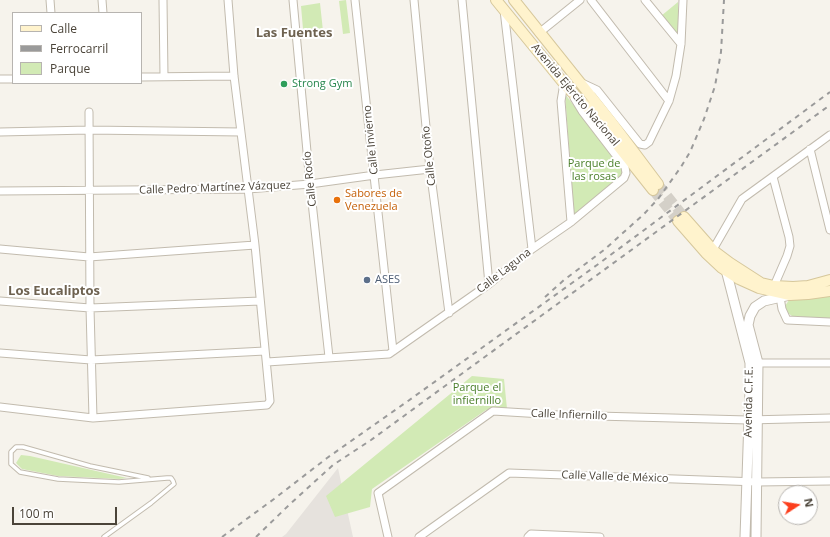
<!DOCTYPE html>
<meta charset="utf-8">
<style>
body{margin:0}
#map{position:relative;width:830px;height:537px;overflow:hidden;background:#f6f3ec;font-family:"Open Sans",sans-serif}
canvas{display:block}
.legend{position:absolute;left:12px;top:12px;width:130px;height:72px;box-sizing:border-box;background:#fff;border:1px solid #b7b4b0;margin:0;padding:5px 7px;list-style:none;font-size:12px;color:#4b4439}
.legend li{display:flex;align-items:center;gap:8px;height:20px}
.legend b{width:20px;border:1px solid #b7b4b0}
.north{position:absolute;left:778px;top:485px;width:40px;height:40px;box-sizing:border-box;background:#fff;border:1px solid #b7b4b0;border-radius:50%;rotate:78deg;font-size:11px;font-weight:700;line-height:16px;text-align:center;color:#4b4439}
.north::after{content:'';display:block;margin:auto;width:14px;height:18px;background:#fc3f1d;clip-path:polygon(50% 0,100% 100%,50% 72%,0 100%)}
.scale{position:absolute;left:12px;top:507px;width:105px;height:18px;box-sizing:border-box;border:2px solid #4b4439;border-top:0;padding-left:5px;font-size:12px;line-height:14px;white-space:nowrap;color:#4b4439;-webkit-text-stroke:3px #fff;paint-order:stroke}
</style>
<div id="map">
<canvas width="830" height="537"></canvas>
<ul class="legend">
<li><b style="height:5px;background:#fff3cd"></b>Calle</li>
<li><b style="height:5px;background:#9a9a9a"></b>Ferrocarril</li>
<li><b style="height:11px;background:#d2eab5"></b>Parque</li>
</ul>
<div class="north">N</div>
<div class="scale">100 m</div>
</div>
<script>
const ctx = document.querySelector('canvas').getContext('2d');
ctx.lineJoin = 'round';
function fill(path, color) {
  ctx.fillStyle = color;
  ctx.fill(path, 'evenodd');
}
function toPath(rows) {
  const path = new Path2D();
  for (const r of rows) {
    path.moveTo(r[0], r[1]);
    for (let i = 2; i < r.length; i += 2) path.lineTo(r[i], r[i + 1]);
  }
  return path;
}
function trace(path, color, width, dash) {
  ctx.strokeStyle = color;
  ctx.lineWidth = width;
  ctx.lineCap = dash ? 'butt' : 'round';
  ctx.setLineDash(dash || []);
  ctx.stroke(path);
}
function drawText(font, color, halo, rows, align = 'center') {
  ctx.font = font + ' "Open Sans",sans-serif';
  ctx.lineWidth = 4;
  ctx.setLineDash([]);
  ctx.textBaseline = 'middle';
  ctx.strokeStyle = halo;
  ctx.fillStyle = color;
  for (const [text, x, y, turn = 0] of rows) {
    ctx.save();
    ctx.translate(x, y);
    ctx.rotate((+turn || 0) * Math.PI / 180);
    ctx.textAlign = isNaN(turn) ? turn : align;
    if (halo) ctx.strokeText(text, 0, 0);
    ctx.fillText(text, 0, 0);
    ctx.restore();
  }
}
fill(toPath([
 [338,468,353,537,282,537,286,534]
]), '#e6e2dd');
fill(toPath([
 [346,0,350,33,343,34,339,1],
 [678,2,678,37,661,16],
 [320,3,323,31,310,32,310,29,303,29,301,6],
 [565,94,625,173,574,215],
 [830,294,830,319,792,316,785,311,785,306,789,300],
 [472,376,504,379,507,409,486,410,372,489,370,507,335,517,326,496],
 [21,455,30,456,127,478,119,479,58,476,22,469,16,463]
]), '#d2eab5');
trace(toPath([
 [658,184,684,217],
 [653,190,678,221]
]), '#d4d0c8', 10, [10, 5]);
const service = toPath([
 [104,537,151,503,174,484,173,481,171,478,167,478,119,482,58,479,20,472,11,464,11,452,16,447,23,447,90,466,148,478]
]);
const minor = toPath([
 [50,0,51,13],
 [102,0,103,13],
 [163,0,164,76],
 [293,0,310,184,329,357],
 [355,0,393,351],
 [414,0,430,169,449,313],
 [462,0,489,284],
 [591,0,669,101],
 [645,0,681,44],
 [504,10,532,249],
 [539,33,580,0],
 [141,77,234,76],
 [0,79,13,79],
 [564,83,561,101,571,222],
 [582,83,597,90,640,144,645,145,649,142,669,101,676,76,681,44,683,0],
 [89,112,90,308,93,418],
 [0,132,89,130,241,132],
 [810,149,830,230],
 [773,177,789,237,790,246,787,256,774,286],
 [0,191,248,189,310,184,375,175,430,169],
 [715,246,742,199,830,135],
 [0,249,89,257,255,245],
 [780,297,782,309,787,320,830,322],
 [0,301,90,308,260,301],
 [0,353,91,360,265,351],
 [267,362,389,354,489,284,532,249,571,222,624,178,626,173,625,167,582,111,574,98],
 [754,363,830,363],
 [0,407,93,418,267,405,270,401,255,245,234,76,228,0],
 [388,537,378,493,493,411,559,415,748,420,830,418],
 [419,537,509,473,758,482,830,481],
 [528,537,531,534,600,537]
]);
const tertiary = toPath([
 [726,270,750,363,750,389,745,537],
 [756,537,758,363,748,325,750,316,755,307,764,301,790,295]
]);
const secondary = toPath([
 [496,0,566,86,588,108,653,190],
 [514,0,610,120,658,184],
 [684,217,714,251,730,263,761,283,774,286,793,287,808,286,830,280],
 [678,221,706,253,722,268,739,279,759,288,790,295,808,294,830,291]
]);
trace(service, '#c2bbae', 5.5);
trace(minor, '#c2bbae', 9);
trace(tertiary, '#c2bbae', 11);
trace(secondary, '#d6c79b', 12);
trace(service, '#fff', 3.5);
trace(minor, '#fff', 7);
trace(tertiary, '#fff', 9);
trace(secondary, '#fff3cd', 10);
trace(toPath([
 [545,297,564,280,604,250,644,214,658,199,681,167,690,152,704,119,715,86,721,52,724,0],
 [222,537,274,499,327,458,408,401,597,265,830,92],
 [256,537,289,505,333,465,371,440,830,105]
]), '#9a9a9a', 2, [5, 5]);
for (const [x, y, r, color] of [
 [284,84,4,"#2e9e5b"],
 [337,200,4,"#e8710a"],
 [367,280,4,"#5c6f8a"]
]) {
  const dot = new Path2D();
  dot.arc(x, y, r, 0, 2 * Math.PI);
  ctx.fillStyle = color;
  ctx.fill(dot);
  trace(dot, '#fff', 1.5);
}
drawText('11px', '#27864d', '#fff', [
 ["Strong Gym",292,84]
], 'left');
drawText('11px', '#4b4439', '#fff', [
 ["Avenida Ejército Nacional",575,95,50],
 ["Calle Invierno",371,140,-96],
 ["Calle Otoño",429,156,-96],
 ["Calle Rocío",310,179,-96],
 ["Calle Pedro Martínez Vázquez",215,188,-2],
 ["Calle Laguna",504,271,-38],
 ["Avenida C.F.E.",749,402,-89],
 ["Calle Infiernillo",569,415,2],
 ["Calle Valle de México",615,477,2]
]);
drawText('11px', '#4a7f2a', '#fff', [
 ["Parque de",594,164],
 ["las rosas",594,177],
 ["Parque el",477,388],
 ["infiernillo",477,401]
]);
drawText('11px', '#c56008', '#fff', [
 ["Sabores de",345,194],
 ["Venezuela",345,207]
], 'left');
drawText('11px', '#4e5e75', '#fff', [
 ["ASES",375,280]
], 'left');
drawText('bold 13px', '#6e6250', '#fff', [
 ["Las Fuentes",294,33],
 ["Los Eucaliptos",54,291]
]);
</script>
